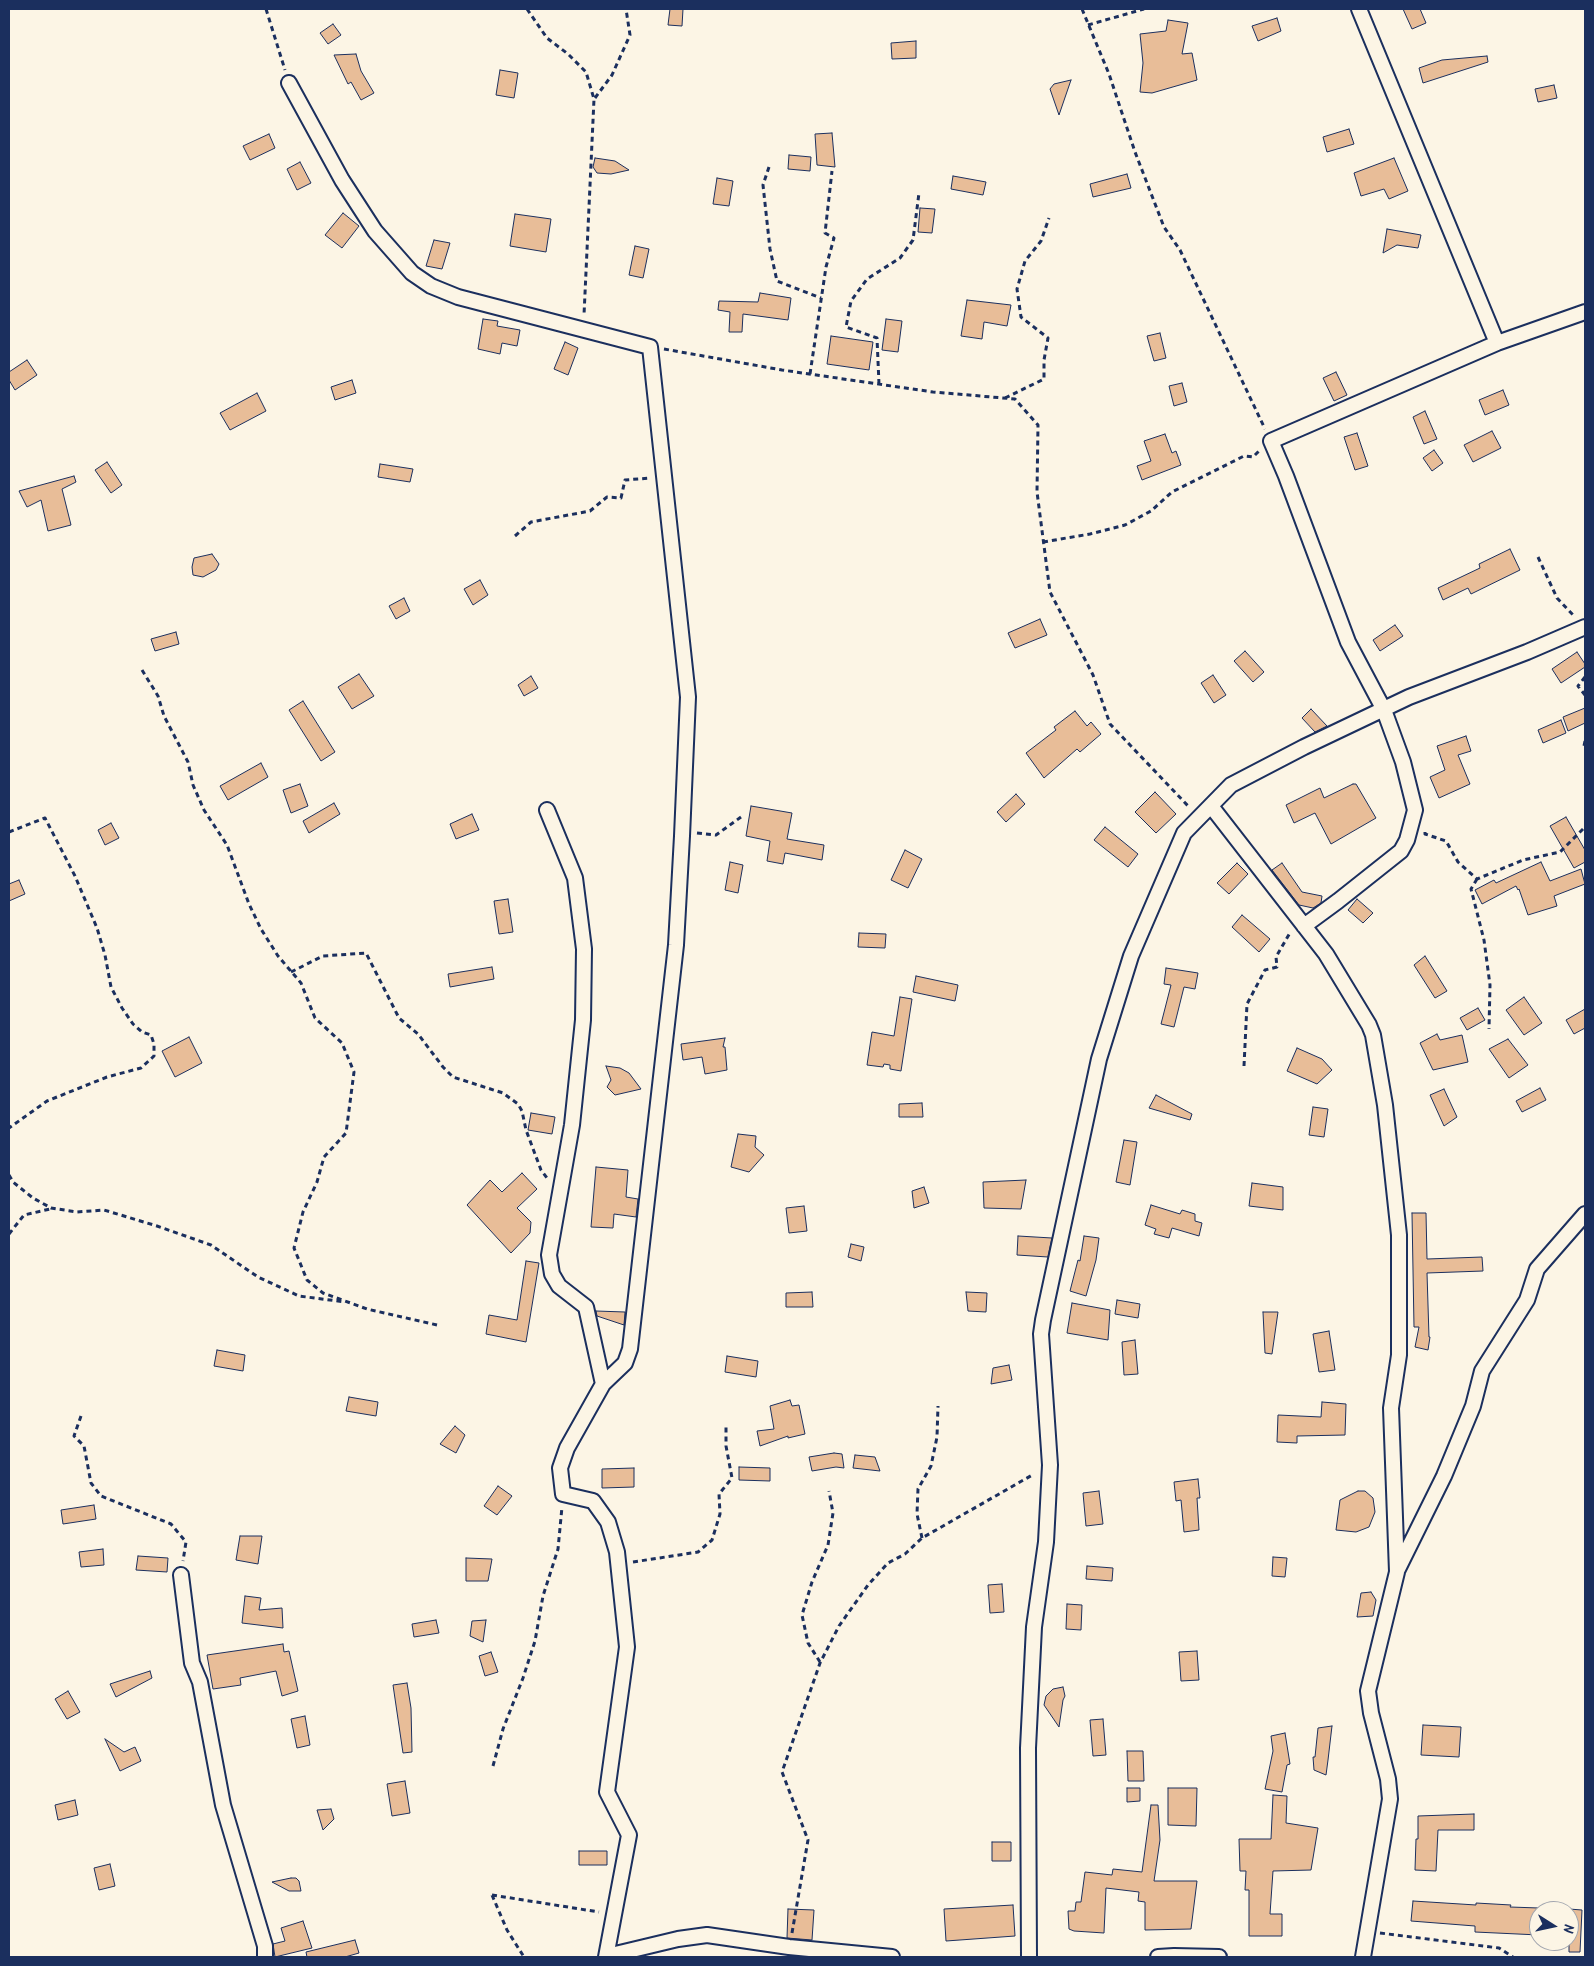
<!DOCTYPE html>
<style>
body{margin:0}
#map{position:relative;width:1594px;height:1966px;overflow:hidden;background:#fcf5e5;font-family:Kalam,sans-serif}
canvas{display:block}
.frame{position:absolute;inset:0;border:10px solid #1b2f5e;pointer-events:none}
.north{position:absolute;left:1529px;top:1901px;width:50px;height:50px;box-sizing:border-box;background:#fcf5e5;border:1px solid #a2a6af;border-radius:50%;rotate:100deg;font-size:14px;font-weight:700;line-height:20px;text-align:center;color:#1b2f5e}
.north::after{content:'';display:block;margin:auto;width:18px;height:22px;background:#1b2f5e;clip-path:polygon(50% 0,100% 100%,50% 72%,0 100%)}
</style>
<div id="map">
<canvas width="1594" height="1966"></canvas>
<div class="frame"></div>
<div class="north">N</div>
</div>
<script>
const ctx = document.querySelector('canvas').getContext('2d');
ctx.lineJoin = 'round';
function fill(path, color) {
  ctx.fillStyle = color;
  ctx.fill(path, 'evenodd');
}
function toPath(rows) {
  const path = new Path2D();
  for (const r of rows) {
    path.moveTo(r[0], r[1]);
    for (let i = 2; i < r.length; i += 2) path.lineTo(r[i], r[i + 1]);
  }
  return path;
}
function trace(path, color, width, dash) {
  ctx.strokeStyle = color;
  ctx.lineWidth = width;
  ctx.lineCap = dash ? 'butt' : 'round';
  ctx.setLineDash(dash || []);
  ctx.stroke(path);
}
const building = toPath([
 [670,9,683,9,682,26,668,25,670,9],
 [1403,9,1420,9,1426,23,1412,29,1403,9],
 [1277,18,1281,31,1258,41,1252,26,1277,18],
 [1168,20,1188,23,1182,54,1192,53,1197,80,1152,93,1140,92,1143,63,1140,34,1166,31,1168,20],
 [333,24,341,35,328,44,320,33,333,24],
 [916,41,916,58,892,59,891,43,916,41],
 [356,54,361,71,374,93,361,100,351,82,348,84,334,55,356,54],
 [1487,56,1488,62,1423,83,1419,68,1442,60,1487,56],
 [500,70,518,73,514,98,496,95,500,70],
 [1071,80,1059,115,1050,89,1054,84,1071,80],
 [1554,85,1557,98,1538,102,1535,89,1554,85],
 [1349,129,1354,144,1327,152,1323,137,1349,129],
 [832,133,835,167,817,165,815,134,832,133],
 [269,134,275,148,250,160,243,146,269,134],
 [789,155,811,157,810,171,788,169,789,155],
 [595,158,615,161,629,170,611,174,597,173,593,167,595,158],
 [1394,158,1408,191,1389,199,1384,189,1361,196,1354,173,1394,158],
 [300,162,311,183,297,190,287,169,300,162],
 [1127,174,1131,188,1093,197,1090,184,1127,174],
 [953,176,986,182,983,195,951,189,953,176],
 [717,178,733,181,729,206,713,204,717,178],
 [920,208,935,209,932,233,918,232,920,208],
 [343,213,359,226,342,248,325,235,343,213],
 [515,214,551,219,546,252,510,246,515,214],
 [1387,229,1421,235,1418,248,1397,245,1383,253,1387,229],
 [434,240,450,243,442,269,426,266,434,240],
 [635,246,649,249,643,278,629,275,635,246],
 [760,293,791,298,788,320,743,314,742,332,729,332,730,312,718,310,719,301,758,302,760,293],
 [967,300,1011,305,1007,326,984,322,982,339,961,336,967,300],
 [483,319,498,321,497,326,520,330,517,346,502,343,500,354,478,349,483,319],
 [886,319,902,321,898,352,882,350,886,319],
 [1160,333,1166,358,1154,361,1147,336,1160,333],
 [831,336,873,342,869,370,827,364,831,336],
 [565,342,578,348,568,375,554,369,565,342],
 [27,360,37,375,15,390,9,380,9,372,27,360],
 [1336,372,1347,395,1334,401,1323,378,1336,372],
 [352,380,356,393,335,400,331,387,352,380],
 [1182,383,1187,402,1174,406,1169,386,1182,383],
 [1503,390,1509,405,1485,415,1479,400,1503,390],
 [257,393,266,411,230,430,220,413,257,393],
 [1425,411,1437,439,1424,444,1413,417,1425,411],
 [1492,431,1501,448,1473,462,1464,445,1492,431],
 [1357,433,1368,466,1355,470,1344,437,1357,433],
 [1165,434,1172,453,1176,451,1181,465,1142,480,1137,466,1151,461,1144,441,1165,434],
 [1434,450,1443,463,1432,471,1423,458,1434,450],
 [107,462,122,485,111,493,95,470,107,462],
 [380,464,413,469,410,482,378,477,380,464],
 [74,476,76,482,62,489,71,525,48,531,41,500,27,507,19,491,74,476],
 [1510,549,1520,570,1471,594,1468,588,1443,600,1438,588,1480,568,1479,564,1510,549],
 [212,554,219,564,216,570,203,577,193,575,192,567,194,558,212,554],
 [480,580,488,595,473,605,464,589,480,580],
 [404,598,410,611,396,619,389,606,404,598],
 [1040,619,1047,635,1015,648,1008,633,1040,619],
 [1395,625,1403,636,1380,651,1373,640,1395,625],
 [176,632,179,644,155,651,151,639,176,632],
 [1245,651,1264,672,1253,682,1234,661,1245,651],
 [1577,652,1585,664,1585,667,1561,683,1552,669,1577,652],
 [359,674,374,696,352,709,338,687,359,674],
 [1213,675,1226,695,1214,703,1201,683,1213,675],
 [531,676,538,688,524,696,518,685,531,676],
 [303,701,335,752,321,761,289,710,303,701],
 [1585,708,1585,723,1568,731,1563,717,1585,708],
 [1311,709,1327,726,1315,732,1302,718,1311,709],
 [1075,711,1087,726,1091,722,1101,734,1080,752,1077,749,1044,778,1026,753,1056,730,1054,727,1075,711],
 [1561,720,1566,733,1543,743,1538,730,1561,720],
 [1466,736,1471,751,1458,755,1470,784,1439,798,1430,777,1445,770,1437,746,1466,736],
 [261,763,268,777,228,800,220,786,261,763],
 [300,784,308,806,291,813,283,790,300,784],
 [1353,784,1356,784,1376,818,1331,844,1315,813,1294,823,1286,805,1320,788,1324,798,1353,784],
 [1155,792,1176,814,1156,833,1135,812,1155,792],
 [1016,794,1025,804,1006,822,997,812,1016,794],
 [334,803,340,814,309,833,303,821,334,803],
 [751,806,792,813,787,839,824,845,822,860,785,853,783,864,767,861,770,841,746,836,751,806],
 [472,814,479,830,456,839,450,824,472,814],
 [1566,817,1585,850,1585,862,1574,868,1550,826,1566,817],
 [111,823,119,838,105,845,98,830,111,823],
 [1105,827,1138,854,1128,867,1094,840,1105,827],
 [905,850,922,859,908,888,891,880,905,850],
 [730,862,743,865,738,893,725,890,730,862],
 [1541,862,1550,881,1581,869,1585,884,1554,896,1557,906,1528,915,1519,889,1518,890,1516,886,1482,904,1475,890,1494,880,1496,883,1541,862],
 [1237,863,1248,874,1229,894,1217,883,1237,863],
 [1282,863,1302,892,1322,896,1321,903,1313,908,1299,905,1272,870,1282,863],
 [19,880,25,894,9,901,9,884,19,880],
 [508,899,513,932,499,934,494,901,508,899],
 [1357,899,1373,913,1363,923,1348,910,1357,899],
 [1242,915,1270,939,1259,952,1232,927,1242,915],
 [859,933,886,934,885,948,858,947,859,933],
 [1425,956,1447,991,1435,998,1414,965,1425,956],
 [492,967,494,979,450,987,448,974,492,967],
 [1166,968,1198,973,1195,989,1184,987,1174,1027,1161,1024,1171,985,1164,984,1166,968],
 [916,976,958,985,955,1001,913,992,916,976],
 [900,997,912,999,901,1071,890,1069,890,1065,884,1064,883,1067,867,1065,872,1032,894,1036,900,997],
 [1524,997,1542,1023,1524,1035,1506,1010,1524,997],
 [1478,1008,1485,1020,1467,1030,1460,1018,1478,1008],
 [1585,1009,1585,1028,1574,1034,1566,1020,1585,1009],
 [1437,1034,1440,1040,1462,1035,1468,1062,1433,1070,1420,1043,1437,1034],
 [189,1037,202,1063,175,1077,162,1051,189,1037],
 [725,1038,723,1047,725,1047,727,1070,705,1074,702,1057,683,1060,681,1044,725,1038],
 [1508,1039,1528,1065,1509,1078,1489,1049,1508,1039],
 [1297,1048,1322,1059,1332,1070,1317,1084,1287,1071,1297,1048],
 [606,1066,620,1068,629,1073,641,1089,615,1095,607,1087,611,1080,606,1066],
 [1540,1088,1546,1100,1522,1112,1516,1101,1540,1088],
 [1444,1089,1457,1117,1444,1126,1430,1095,1444,1089],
 [1156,1095,1192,1114,1190,1120,1149,1108,1156,1095],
 [922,1103,923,1117,899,1117,899,1104,922,1103],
 [1313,1107,1328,1109,1324,1137,1309,1135,1313,1107],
 [531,1113,555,1117,552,1134,528,1130,531,1113],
 [738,1134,756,1136,755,1147,764,1155,749,1172,731,1167,738,1134],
 [1124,1140,1137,1142,1130,1185,1116,1182,1124,1140],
 [596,1167,628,1170,626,1197,638,1199,636,1217,614,1214,613,1228,591,1227,596,1167],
 [522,1173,537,1189,517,1208,531,1222,530,1233,511,1253,467,1205,490,1180,502,1192,522,1173],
 [1026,1180,1021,1209,984,1208,983,1182,1026,1180],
 [1252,1183,1283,1187,1283,1210,1249,1206,1252,1183],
 [924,1187,929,1203,914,1208,912,1191,924,1187],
 [1151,1205,1180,1214,1182,1210,1195,1214,1195,1221,1202,1223,1199,1236,1172,1228,1169,1238,1154,1234,1156,1229,1145,1225,1151,1205],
 [804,1206,807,1231,789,1233,786,1208,804,1206],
 [1412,1213,1426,1213,1427,1259,1482,1257,1483,1271,1427,1273,1429,1337,1430,1337,1428,1350,1415,1347,1419,1327,1414,1327,1412,1213],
 [1018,1236,1052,1238,1048,1257,1017,1255,1018,1236],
 [1084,1236,1099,1238,1096,1260,1086,1296,1070,1291,1078,1260,1080,1261,1084,1236],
 [851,1244,864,1247,861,1261,848,1257,851,1244],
 [526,1261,539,1263,526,1342,486,1334,489,1315,517,1320,526,1261],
 [812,1292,813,1307,786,1307,786,1293,812,1292],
 [966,1292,987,1293,986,1312,968,1311,966,1292],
 [1117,1300,1140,1304,1138,1318,1115,1314,1117,1300],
 [1072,1303,1110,1310,1108,1340,1067,1333,1072,1303],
 [596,1311,625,1312,624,1325,597,1316,596,1311],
 [1263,1312,1278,1312,1272,1354,1265,1353,1263,1312],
 [1329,1331,1335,1370,1319,1372,1313,1334,1329,1331],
 [1135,1340,1138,1374,1124,1375,1122,1342,1135,1340],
 [217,1350,245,1355,243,1371,214,1366,217,1350],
 [727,1356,758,1361,756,1377,725,1372,727,1356],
 [1009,1365,1012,1380,991,1384,993,1368,1009,1365],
 [349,1397,378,1402,376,1416,346,1411,349,1397],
 [790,1400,792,1406,799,1405,805,1434,788,1438,788,1436,760,1446,757,1431,774,1429,770,1406,790,1400],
 [1322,1402,1346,1404,1345,1435,1297,1436,1297,1443,1277,1442,1278,1415,1321,1417,1322,1402],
 [455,1426,465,1435,456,1453,440,1444,455,1426],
 [834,1453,842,1454,844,1468,836,1467,812,1471,809,1457,834,1453],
 [855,1455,875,1457,880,1471,853,1468,855,1455],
 [739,1467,770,1468,770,1481,739,1480,739,1467],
 [634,1468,634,1487,602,1488,602,1469,634,1468],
 [1198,1479,1200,1498,1197,1498,1199,1530,1184,1532,1181,1500,1176,1501,1174,1482,1198,1479],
 [498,1486,512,1496,497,1515,484,1506,498,1486],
 [1099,1491,1103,1524,1086,1526,1083,1493,1099,1491],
 [1358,1491,1365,1491,1373,1498,1375,1512,1369,1527,1356,1532,1336,1530,1340,1500,1358,1491],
 [94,1505,96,1519,63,1524,61,1510,94,1505],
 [240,1536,262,1536,258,1564,236,1560,240,1536],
 [103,1549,104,1565,81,1567,79,1552,103,1549],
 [138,1556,168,1558,167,1572,136,1570,138,1556],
 [1273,1557,1287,1558,1285,1577,1272,1576,1273,1557],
 [466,1558,492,1559,488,1581,466,1581,466,1558],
 [1087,1566,1113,1568,1112,1581,1086,1579,1087,1566],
 [1002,1584,1004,1612,990,1613,988,1585,1002,1584],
 [1371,1592,1376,1600,1373,1616,1357,1617,1361,1593,1371,1592],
 [245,1596,261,1598,259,1610,282,1608,283,1628,242,1623,245,1596],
 [1067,1604,1082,1605,1081,1630,1066,1629,1067,1604],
 [436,1620,439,1633,414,1637,412,1624,436,1620],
 [486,1620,483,1642,470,1636,472,1621,486,1620],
 [283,1644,284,1652,289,1651,298,1691,282,1696,276,1671,240,1678,241,1685,213,1689,207,1655,283,1644],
 [1197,1651,1199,1680,1181,1681,1179,1652,1197,1651],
 [491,1652,498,1672,485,1676,479,1656,491,1652],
 [150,1671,152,1678,116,1697,110,1684,150,1671],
 [407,1683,411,1708,412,1752,403,1753,393,1685,407,1683],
 [1063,1687,1065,1696,1063,1700,1059,1727,1044,1705,1046,1696,1053,1689,1063,1687],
 [68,1691,80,1712,67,1719,55,1699,68,1691],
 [305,1716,310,1745,297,1748,291,1719,305,1716],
 [1103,1719,1106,1755,1093,1756,1090,1720,1103,1719],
 [1423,1725,1461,1727,1459,1757,1421,1755,1423,1725],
 [1332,1726,1328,1760,1326,1775,1314,1770,1313,1757,1315,1757,1318,1728,1332,1726],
 [1285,1733,1290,1764,1287,1765,1282,1792,1265,1789,1273,1751,1271,1736,1285,1733],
 [105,1739,124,1752,135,1747,141,1761,120,1771,105,1739],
 [1127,1751,1143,1751,1144,1781,1128,1781,1127,1751],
 [405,1781,410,1813,392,1816,387,1784,405,1781],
 [1127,1788,1140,1788,1140,1801,1127,1802,1127,1788],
 [1168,1788,1197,1788,1196,1826,1168,1825,1168,1788],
 [1273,1795,1287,1796,1286,1823,1318,1828,1311,1870,1273,1871,1270,1914,1282,1914,1282,1936,1249,1936,1249,1890,1245,1890,1246,1871,1240,1871,1239,1839,1271,1839,1273,1795],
 [75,1800,78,1815,58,1820,55,1805,75,1800],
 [1151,1805,1158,1805,1160,1840,1154,1881,1197,1881,1191,1929,1145,1930,1145,1902,1138,1901,1139,1892,1106,1888,1104,1933,1074,1931,1069,1929,1068,1911,1075,1911,1076,1902,1081,1902,1085,1872,1112,1875,1113,1869,1142,1872,1151,1805],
 [331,1809,334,1819,323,1830,317,1810,331,1809],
 [1474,1814,1474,1830,1438,1830,1436,1871,1415,1870,1416,1839,1418,1839,1418,1816,1474,1814],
 [992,1842,1011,1842,1011,1861,992,1861,992,1842],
 [579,1851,607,1851,607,1865,579,1865,579,1851],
 [110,1864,115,1886,99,1890,94,1868,110,1864],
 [291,1878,296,1878,299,1881,301,1891,289,1891,272,1882,291,1878],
 [1413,1901,1476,1905,1476,1903,1511,1905,1510,1907,1539,1908,1539,1935,1475,1932,1475,1926,1411,1921,1413,1901],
 [1013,1905,1015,1936,946,1941,944,1909,1013,1905],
 [788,1909,814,1910,812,1940,787,1938,788,1909],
 [1569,1909,1582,1910,1580,1952,1569,1952,1569,1909],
 [303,1921,312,1948,275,1957,273,1944,285,1941,281,1928,303,1921],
 [355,1940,359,1953,345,1957,307,1957,306,1952,355,1940]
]);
fill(building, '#e8bd98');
trace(building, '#1b2f5e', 1);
const minor = toPath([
 [1359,9,1497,343],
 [289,83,342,180,375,231,412,273,431,286,458,297,650,347,688,697,682,836,676,945,630,1349,625,1363,603,1384],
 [1211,806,1326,954,1369,1025,1373,1035,1385,1105,1399,1235,1399,1355,1391,1408,1397,1572,1368,1691,1371,1713,1388,1779,1390,1799,1363,1957],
 [547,810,575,878,584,949,583,1020,572,1125,549,1255,552,1274,559,1286,586,1307,603,1384,567,1448,560,1468,563,1494,593,1501,608,1522,617,1552,627,1647,607,1792,629,1835,606,1957],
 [1304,926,1338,901,1401,851,1407,840,1415,810,1403,762,1384,710,1348,642,1286,476,1271,441,1497,343,1585,312],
 [1398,1569,1444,1476,1473,1406,1482,1371,1527,1300,1537,1269,1585,1214],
 [181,1575,192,1663,200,1682,223,1805,265,1946,265,1957],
 [607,1956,678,1939,707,1935,789,1947,892,1957],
 [1029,1957,1028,1748,1034,1627,1046,1542,1050,1465,1041,1334,1043,1320,1099,1059,1131,956,1184,833,1231,785,1304,747,1409,697,1527,652,1585,627],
 [1158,1957,1174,1956,1219,1957]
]);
trace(minor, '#1b2f5e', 18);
trace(toPath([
 [266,9,285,70],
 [527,9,547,38,568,54,586,72,594,99,584,315],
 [1082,9,1109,74,1135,152,1164,227,1180,250,1265,429],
 [1088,25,1144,9],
 [595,98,612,75,630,35,626,9],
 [769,167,763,185,770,249,777,281,821,298],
 [664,349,782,370,933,392,1015,399,1038,425,1037,492,1050,592,1093,675,1110,724,1190,808],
 [810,374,826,267,834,238,825,233,832,171],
 [879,384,877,338,846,327,851,301,867,279,900,258,913,240,919,193],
 [1005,398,1044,379,1044,360,1048,338,1021,317,1017,289,1025,261,1041,241,1049,218],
 [515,536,531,522,590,511,607,497,621,498,625,480,651,478],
 [1043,542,1090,534,1125,525,1151,511,1172,492,1244,456,1253,457,1259,451],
 [1538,557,1557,598,1574,616],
 [142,670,158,696,164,716,188,762,193,785,204,810,227,845,249,904,261,929,278,956,301,983,315,1018,342,1043,354,1072,346,1133,324,1157,317,1182,303,1212,294,1248,307,1280,323,1293,367,1309,437,1325],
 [1585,677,1578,686,1585,695],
 [1585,741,1584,746,1585,748],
 [9,832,45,818,75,876,97,928,105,955,111,987,122,1008,133,1024,142,1032,151,1035,154,1044,154,1056,141,1068,107,1077,47,1101,9,1128],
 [1425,832,1425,834,1446,841,1458,862,1477,879,1523,860,1560,852,1585,827],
 [697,833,716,835,741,817],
 [1477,879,1471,889,1484,940,1490,985,1489,1029],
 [291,972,323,956,366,953,399,1018,418,1034,443,1067,453,1077,503,1093,518,1104,522,1111,526,1130,541,1170,547,1178],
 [1244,1066,1247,1004,1265,970,1277,967,1276,957,1291,931],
 [9,1175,13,1182,33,1198,51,1208,77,1212,104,1210,157,1226,211,1245,258,1277,299,1296,345,1302],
 [9,1234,24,1215,50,1209],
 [81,1416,74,1436,84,1446,91,1483,101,1496,171,1524,186,1542,183,1561],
 [922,1538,917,1514,918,1489,931,1466,937,1437,938,1406],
 [633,1562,698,1552,712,1540,720,1514,719,1494,732,1478,726,1446,726,1425],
 [820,1662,808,1643,802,1615,812,1582,828,1545,833,1513,829,1491],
 [493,1766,503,1729,523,1678,535,1641,543,1596,558,1549,562,1507],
 [492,1895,599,1912],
 [492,1895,507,1930,524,1957],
 [792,1933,808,1840,782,1772,820,1663,839,1626,868,1585,888,1563,905,1554,922,1538,1034,1474],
 [1380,1933,1499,1948,1513,1957]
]), '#1b2f5e', 3, [5, 4]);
trace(minor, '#fcf5e5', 14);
</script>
